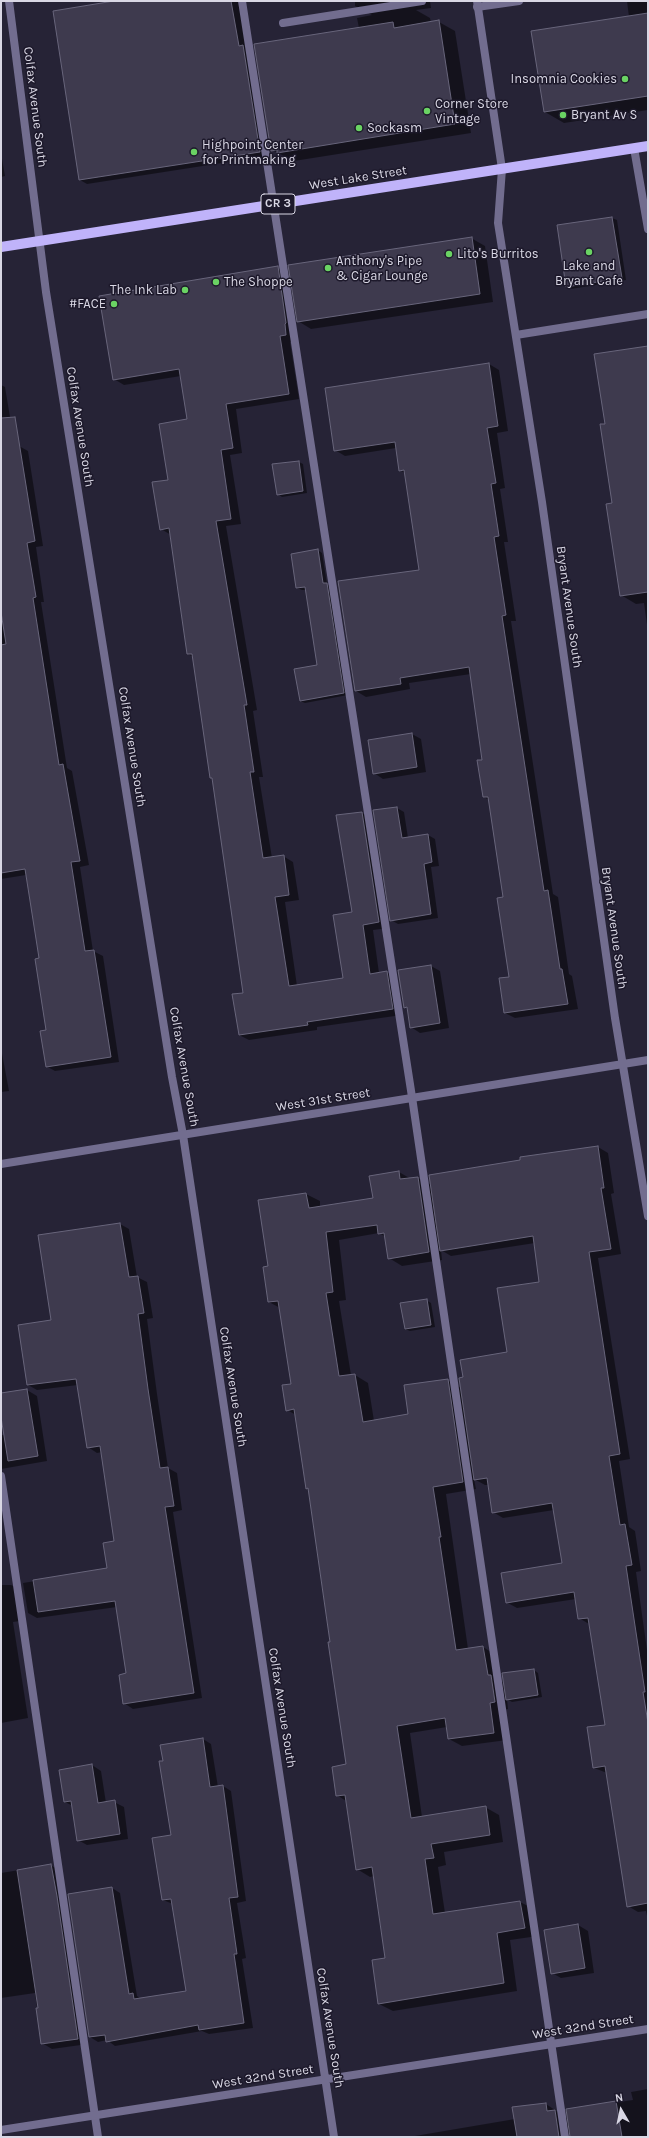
<!DOCTYPE html>
<style>
body{margin:0}
#map{position:relative;width:649px;height:2138px;overflow:hidden;background:#262336;font-family:Karla,sans-serif}
canvas{display:block}
.frame{position:absolute;inset:0;border:2px solid #d9d7e4;pointer-events:none}
.north{position:absolute;left:601px;top:2090px;width:40px;height:40px;-webkit-text-stroke:3px #1d192b;paint-order:stroke;rotate:351deg;font-size:11px;font-weight:700;line-height:16px;text-align:center;color:#d9d7e4}
.north::after{content:'';display:block;margin:auto;width:14px;height:18px;background:#d9d7e4;clip-path:polygon(50% 0,100% 100%,50% 72%,0 100%)}
</style>
<div id="map">
<canvas width="649" height="2138"></canvas>
<div class="frame"></div>
<div class="north">N</div>
</div>
<script>
const ctx = document.querySelector('canvas').getContext('2d');
ctx.lineJoin = 'round';
function fill(path, color) {
  ctx.fillStyle = color;
  ctx.fill(path, 'evenodd');
}
function toPath(rows) {
  const path = new Path2D();
  for (const r of rows) {
    path.moveTo(r[0], r[1]);
    for (let i = 2; i < r.length; i += 2) path.lineTo(r[i], r[i + 1]);
  }
  return path;
}
function trace(path, color, width, dash) {
  ctx.strokeStyle = color;
  ctx.lineWidth = width;
  ctx.lineCap = dash ? 'butt' : 'round';
  ctx.setLineDash(dash || []);
  ctx.stroke(path);
}
function drawText(font, color, halo, rows, align = 'center') {
  ctx.font = font + ' Karla,sans-serif';
  ctx.lineWidth = 3;
  ctx.setLineDash([]);
  ctx.textBaseline = 'middle';
  ctx.strokeStyle = halo;
  ctx.fillStyle = color;
  for (const [text, x, y, turn = 0] of rows) {
    ctx.save();
    ctx.translate(x, y);
    ctx.rotate((+turn || 0) * Math.PI / 180);
    ctx.textAlign = isNaN(turn) ? turn : align;
    if (halo) ctx.strokeText(text, 0, 0);
    ctx.fillText(text, 0, 0);
    ctx.restore();
  }
}
fill(toPath([
 [121,1,238,1,267,156,87,184,80,180],
 [355,1,430,1,431,8,416,10,430,18,431,23,439,22,455,31,471,133,294,161,272,150,359,28,357,18,372,15,355,6],
 [627,1,648,1,648,110,564,123,545,112,629,17],
 [1,153,5,176,1,177],
 [612,218,617,220,626,280,571,289,567,286],
 [471,238,485,246,493,302,311,329,298,321],
 [277,267,287,273,296,341,290,342,299,399,236,409,242,453,230,455,241,524,226,526,257,710,253,711,263,777,259,777,272,858,283,856,293,862,299,900,285,902,297,986,344,979,354,913,362,813,372,818,389,928,373,930,379,973,387,972,397,978,402,1015,317,1027,317,1030,249,1040,239,1035,244,994,214,779,211,777,193,657,188,654,171,535,161,529,169,481,188,420,181,376,124,385,114,379],
 [648,347,648,632,644,603,636,604,621,595,606,424],
 [489,364,499,370,508,431,497,433,505,488,500,489,508,542,504,542,516,621,511,621,553,894,558,897,569,974,572,976,578,1009,515,1018,505,1013,510,978,504,898,489,800,484,797,483,761,471,674,409,683,410,689,366,697,356,691,420,570,406,474,400,470,396,448,345,456,335,450],
 [1,385,5,387,15,447,19,446,28,451,43,546,36,547,44,602,41,602,67,768,72,771,89,865,80,867,93,951,103,956,119,1062,55,1071,46,1066,47,1031,40,959,26,875,1,879],
 [299,462,303,464,307,493,282,497,278,494],
 [318,550,322,553,327,584,331,586,348,695,305,703,300,701,319,666,306,590,302,590,297,588],
 [412,734,421,739,426,772,383,779,374,773],
 [397,808,404,812,408,838,428,835,435,839,439,866,431,867,438,918,398,924,391,920],
 [431,966,440,971,449,1028,420,1033,411,1027,408,1009,405,1007,399,970],
 [1,1048,9,1091,1,1092],
 [598,1147,608,1153,614,1193,611,1194,621,1254,598,1258,630,1459,619,1461,629,1527,635,1531,641,1571,636,1572,648,1657,648,1921,646,1911,638,1912,628,1906,607,1773,594,1768,606,1725,589,1624,579,1618,576,1599,517,1608,506,1602,563,1564,554,1510,503,1518,493,1512,489,1485,485,1485,474,1479,476,1489,446,1494,468,1649,483,1647,496,1655,501,1681,505,1684,534,1670,538,1673,542,1697,512,1702,507,1699,508,1709,503,1710,507,1740,462,1746,449,1739,447,1727,410,1733,422,1817,485,1807,499,1815,503,1842,444,1852,446,1865,438,1867,445,1913,520,1902,534,1909,538,1936,510,1940,517,1991,393,2011,379,2004,373,1961,387,1959,374,1876,370,1877,357,1869,346,1801,337,1795,347,1765,309,1490,307,1488,296,1415,287,1410,292,1384,280,1308,269,1302,270,1267,260,1201,306,1194,320,1201,320,1208,374,1199,399,1172,411,1179,418,1178,432,1185],
 [379,1233,386,1237,389,1258,402,1266,442,1260,441,1250,451,1256,535,1243,541,1283,509,1353,464,1378,461,1388,448,1380,410,1415,374,1421,368,1383,355,1375,351,1375,339,1301,346,1300,339,1240],
 [120,1224,129,1229,137,1277,147,1282,153,1318,147,1319,157,1394,168,1468,177,1473,182,1510,173,1512,202,1698,133,1709,124,1703,127,1674,117,1607,37,1618,28,1613,23,1583,108,1569,115,1542,102,1452,97,1453,88,1447,78,1385,37,1390,28,1385,52,1320],
 [426,1300,431,1303,435,1327,410,1331,405,1329],
 [27,1390,37,1396,47,1461,1,1469,1,1435,4,1435,1,1394],
 [1,1574,2,1585,11,1585,21,1590,26,1620,13,1622,28,1718,1,1723],
 [203,1739,211,1744,218,1787,223,1786,231,1791,246,1901,237,1903,246,1958,242,1959,253,2028,209,2034,202,2031,115,2046,107,2040,98,2042,90,2037,112,1888,120,1893,137,1996,141,1999,187,1992,173,1904,163,1900,172,1836,164,1762],
 [92,1765,101,1771,106,1803,114,1802,124,1807,128,1839,87,1845,78,1840,73,1806,65,1802],
 [50,1865,61,1871,88,2044,52,2049,42,2043,35,1993,1,1998,1,1873],
 [578,1925,588,1931,594,1973,561,1978,552,1973,545,1930],
 [648,2089,648,2137,409,2137,515,2119,546,2104,567,2118,568,2124,570,2124,568,2109,633,2100,631,2092]
]), '#0007');
const building = toPath([
 [114,1,231,1,239,46,243,45,260,152,79,180,53,11,114,1],
 [648,13,648,96,544,112,531,31,648,13],
 [439,20,455,124,277,153,277,150,271,151,254,44,393,22,394,28,439,20],
 [612,217,622,278,566,287,557,225,612,217],
 [472,237,480,294,297,322,288,265,472,237],
 [278,266,286,323,285,324,286,335,280,336,289,394,226,404,233,448,221,450,231,519,216,521,247,705,244,705,254,772,250,772,263,858,284,855,289,895,275,897,289,986,343,978,333,915,352,912,336,815,362,812,379,922,363,925,370,974,387,971,393,1009,307,1022,308,1025,239,1035,232,994,243,993,212,778,210,778,192,654,187,654,169,528,160,530,152,482,168,480,159,424,187,419,179,369,113,380,99,296,278,266],
 [648,346,648,592,620,596,606,504,612,503,600,424,605,424,594,354,648,346],
 [489,363,498,426,487,428,496,483,491,484,499,536,494,537,506,615,502,616,544,891,548,890,560,969,562,969,568,1004,504,1013,499,978,509,977,497,898,503,897,488,797,483,797,477,760,482,760,469,667,400,678,401,684,355,691,338,581,419,570,404,470,399,471,395,442,334,451,325,388,489,363],
 [15,417,35,541,27,543,36,597,33,598,59,765,63,764,80,861,71,862,85,951,94,950,111,1057,46,1067,40,1031,46,1030,35,959,39,958,25,869,1,873,1,645,6,644,1,612,1,418,15,417],
 [299,461,303,491,277,495,272,464,299,461],
 [318,549,323,583,327,583,344,693,300,701,294,669,317,665,305,587,296,588,291,554,318,549],
 [412,733,417,767,373,774,368,740,412,733],
 [397,807,402,838,428,834,432,862,424,864,431,914,390,921,373,810,397,807],
 [431,965,440,1023,410,1028,407,1007,404,1008,398,970,431,965],
 [598,1146,604,1188,601,1188,611,1249,589,1252,620,1454,609,1456,620,1525,625,1524,632,1565,626,1566,645,1692,643,1692,648,1723,648,1903,627,1907,605,1766,593,1768,587,1727,605,1725,588,1618,578,1619,574,1592,506,1603,501,1573,562,1563,552,1503,492,1513,487,1478,474,1480,459,1378,463,1377,460,1360,507,1352,497,1288,539,1282,533,1236,440,1251,429,1175,520,1160,520,1157,598,1146],
 [399,1171,400,1179,418,1177,429,1252,388,1259,384,1233,378,1234,377,1225,326,1232,333,1292,326,1293,339,1376,355,1374,363,1422,408,1414,404,1385,448,1379,463,1482,433,1487,441,1537,439,1537,456,1650,483,1646,488,1675,491,1675,495,1702,490,1703,494,1733,448,1739,445,1718,397,1726,411,1818,486,1806,490,1835,431,1844,434,1858,425,1859,433,1914,520,1901,525,1928,497,1933,504,1983,378,2004,372,1960,385,1958,372,1867,356,1870,345,1795,336,1796,332,1767,346,1764,328,1642,330,1642,308,1488,306,1489,294,1409,286,1411,282,1385,291,1384,278,1301,268,1302,263,1267,268,1266,258,1200,306,1193,309,1208,373,1198,369,1176,399,1171],
 [120,1223,129,1277,138,1276,144,1313,138,1314,148,1389,160,1468,168,1467,174,1506,165,1507,194,1693,123,1704,119,1675,126,1673,115,1601,38,1612,33,1580,107,1568,103,1543,114,1541,100,1446,87,1448,76,1379,27,1385,18,1325,51,1320,38,1235,120,1223],
 [427,1299,431,1325,405,1329,400,1303,427,1299],
 [27,1389,38,1456,8,1461,1,1417,1,1393,27,1389],
 [534,1669,538,1695,506,1700,502,1673,534,1669],
 [203,1738,210,1787,223,1785,238,1897,229,1898,237,1954,234,1954,244,2023,199,2030,198,2025,106,2042,105,2035,89,2037,68,1894,112,1887,129,1994,133,1993,134,1999,186,1991,171,1899,162,1900,152,1838,171,1835,159,1761,163,1761,160,1745,203,1738],
 [92,1764,98,1803,115,1800,120,1834,77,1841,71,1801,64,1802,59,1770,92,1764],
 [51,1864,57,1896,78,2039,41,2044,36,2008,38,2008,17,1870,51,1864],
 [578,1924,585,1968,551,1974,544,1930,578,1924],
 [616,2101,622,2137,570,2137,566,2109,616,2101],
 [546,2103,547,2111,555,2110,559,2137,517,2137,512,2107,546,2103]
]);
fill(building, '#3e3a4e');
trace(building, '#68657b', 1);
trace(toPath([
 [242,1,412,1097,565,2137],
 [477,7,519,1],
 [283,23,422,1],
 [634,148,648,229],
 [516,335,648,314],
 [1,1476,98,2137]
]), '#726d8f', 8);
trace(toPath([
 [9,1,46,292,172,1077,183,1135,334,2137],
 [477,1,502,169,498,223,542,502,615,1018,648,1216],
 [1,2130,648,2029]
]), '#726d8f', 8);
trace(toPath([
 [1,1164,648,1060]
]), '#726d8f', 8);
trace(toPath([
 [1,247,648,146]
]), '#c0b3fa', 10);
for (const [x, y, r, color] of [
 [625,79,4,"#6ad363"],
 [427,111,4,"#6ad363"],
 [563,115,4,"#6ad363"],
 [359,128,4,"#6ad363"],
 [194,152,4,"#6ad363"],
 [589,252,4,"#6ad363"],
 [449,254,4,"#6ad363"],
 [328,268,4,"#6ad363"],
 [216,282,4,"#6ad363"],
 [185,290,4,"#6ad363"],
 [114,304,4,"#6ad363"]
]) {
  const dot = new Path2D();
  dot.arc(x, y, r, 0, 2 * Math.PI);
  ctx.fillStyle = color;
  ctx.fill(dot);
  trace(dot, '#1d192b', 1.5);
}
for (const [x, y, w] of [
 [278,204,34]
]) {
  const box = new Path2D();
  box.roundRect(x - w / 2, y - 10, w, 20, 3);
  ctx.fillStyle = '#1d192b';
  ctx.fill(box);
  trace(box, '#d9d7e4', 1);
}
drawText('bold 12px', '#d9d7e4', null, [
 ["CR 3",278,204]
]);
drawText('13px', '#d9d7e4', '#1d192b', [
 ["Insomnia Cookies",617,79,"right"],
 ["Corner Store",435,104],
 ["Vintage",435,119],
 ["Bryant Av S",571,115],
 ["Sockasm",367,128],
 ["Highpoint Center",202,145],
 ["for Printmaking",202,160],
 ["Lito's Burritos",457,254],
 ["Anthony's Pipe",336,261],
 ["& Cigar Lounge",336,276],
 ["Lake and",589,266,"center"],
 ["Bryant Cafe",589,281,"center"],
 ["The Shoppe",224,282],
 ["The Ink Lab",177,290,"right"],
 ["#FACE",106,304,"right"]
], 'left');
drawText('13px', '#d9d7e4', '#1d192b', [
 ["Colfax Avenue South",35,107,83],
 ["West Lake Street",358,178,-9],
 ["Colfax Avenue South",80,427,81],
 ["Bryant Avenue South",569,607,82],
 ["Colfax Avenue South",132,747,81],
 ["Bryant Avenue South",614,928,82],
 ["Colfax Avenue South",184,1067,80],
 ["West 31st Street",323,1100,-9],
 ["Colfax Avenue South",233,1387,81],
 ["Colfax Avenue South",282,1708,81],
 ["West 32nd Street",583,2027,-9],
 ["Colfax Avenue South",330,2028,81],
 ["West 32nd Street",263,2077,-9]
]);
</script>
